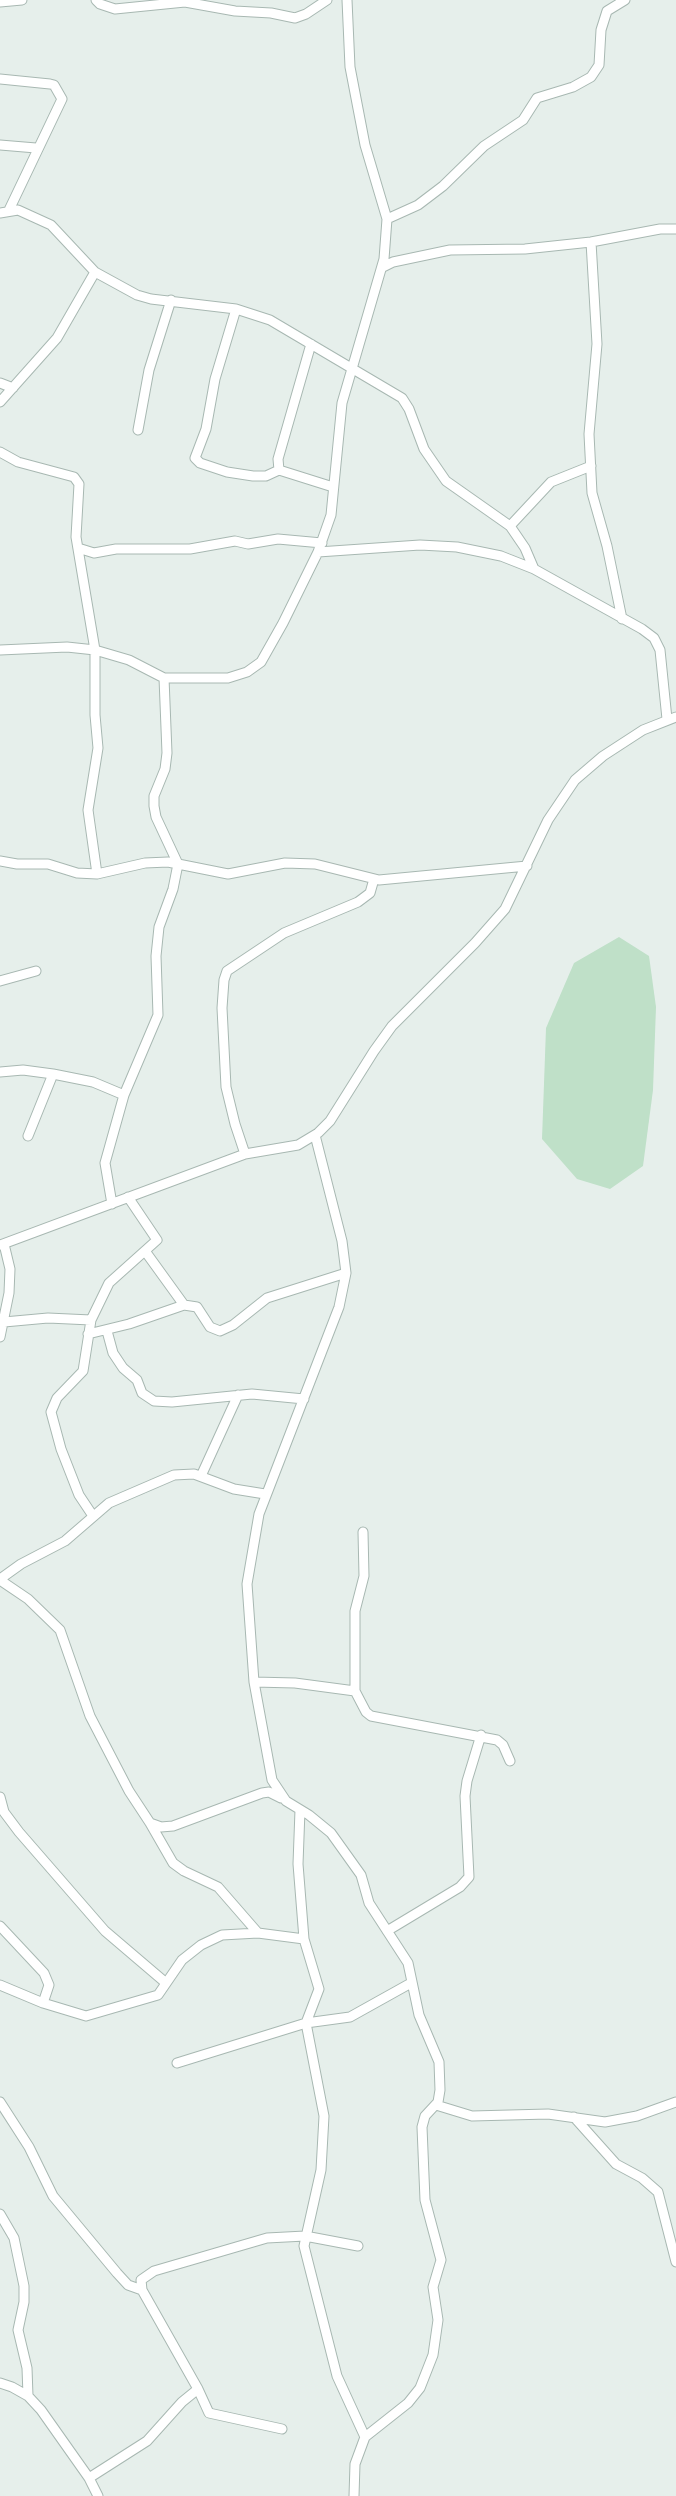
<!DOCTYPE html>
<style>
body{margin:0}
canvas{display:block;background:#e6efeb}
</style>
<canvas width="676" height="2496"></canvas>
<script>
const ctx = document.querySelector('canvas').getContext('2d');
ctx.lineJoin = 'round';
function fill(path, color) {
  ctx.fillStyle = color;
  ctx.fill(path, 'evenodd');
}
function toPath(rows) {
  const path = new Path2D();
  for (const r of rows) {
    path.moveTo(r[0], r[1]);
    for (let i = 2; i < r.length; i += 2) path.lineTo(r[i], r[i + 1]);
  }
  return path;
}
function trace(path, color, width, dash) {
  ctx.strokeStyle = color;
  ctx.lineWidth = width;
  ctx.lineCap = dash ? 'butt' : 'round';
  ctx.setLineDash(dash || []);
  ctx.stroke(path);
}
fill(toPath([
 [619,937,649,956,656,1007,653,1090,643,1166,610,1189,577,1179,542,1139,546,1028,574,963]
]), '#bfe0c8');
const minor = toPath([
 [96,0,100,4,115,9,185,2,235,11,271,13,295,18,306,14,327,0],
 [0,2,22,0],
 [0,79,50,84,54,85,62,99,9,210],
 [0,145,36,148],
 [0,213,18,210,51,225,95,272,137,295,151,299,236,309,270,320,402,398,409,409,424,449,446,481,510,526,525,548,534,569],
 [387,219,418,205,443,186,484,146,523,120,537,98,573,87,591,77,599,65,601,30,607,11,625,0],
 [591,242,597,344,589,434,592,493,607,546,622,619],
 [383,267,393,262,450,250,525,249,591,242,660,229,676,229],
 [236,309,215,379,206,429,195,458,200,463,227,472,253,476,266,476,279,470],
 [311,344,278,459,279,470,333,487],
 [0,383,13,388],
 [0,402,57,338,95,272],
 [138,430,149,370,171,300],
 [0,452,18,462,74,477,79,484,76,537,95,650,95,715,98,748,88,810,97,874],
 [510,526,551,482,591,466],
 [78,548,94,553,116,549,190,549,235,541,248,544,278,539,322,543],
 [318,552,420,545,457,547,501,556,534,569,642,629,654,638,660,650,667,719],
 [0,650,67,647,95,650,129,660,164,678,228,678,247,672,261,662,283,623,318,552,331,515,342,403,384,259,387,219,365,145,350,67,347,0],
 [0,861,17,864,48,864,77,873,97,874,145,863,168,862,228,874,285,863,315,864,379,880,527,866],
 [0,981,36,971],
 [0,1072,23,1070,53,1074,93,1082,124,1095,105,1163,112,1204],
 [124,1095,158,1015,156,956,159,927,173,889,178,864,156,817,154,806,154,796,165,769,167,753,164,678],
 [315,1135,342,1241,346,1273,339,1307,259,1514,247,1584,254,1682,272,1780,286,1801,309,1815,331,1833,361,1875,369,1903,408,1963,419,2015,439,2062,440,2090,438,2102,425,2116,422,2127,425,2200,441,2260,433,2287,438,2320,433,2355,420,2388,408,2403,365,2437,355,2464,354,2496],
 [28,1136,53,1074],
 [245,1154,235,1124,226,1087,222,1008,224,980,227,971,284,933,358,902,370,893,374,879],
 [0,1245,245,1154,298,1145,318,1133,330,1121,374,1051,392,1026,475,943,505,909,548,820,575,780,603,756,643,730,676,717],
 [145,1251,184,1305],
 [4,1322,48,1318,91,1320],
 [107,1331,113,1353,123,1368,137,1380,142,1393,154,1401,172,1402,252,1394,304,1399],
 [88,1334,129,1324,184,1305,197,1307,210,1327,220,1331,233,1325,267,1298,346,1273],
 [0,1337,9,1293,10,1269,4,1244],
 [201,1476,238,1395],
 [93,1516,79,1495,61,1449,51,1412,57,1398,83,1371,91,1320,109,1283,157,1240,128,1197],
 [0,1579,21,1564,65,1541,109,1503,174,1475,194,1474,234,1489,265,1494],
 [0,1580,28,1599,60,1630,90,1716,129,1791,150,1823,161,1827,173,1826,262,1793,269,1792,281,1798],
 [254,1682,295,1683,355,1691,366,1712,371,1716,497,1740,503,1745,510,1761],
 [355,1691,355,1611,364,1576,363,1532],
 [0,1797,4,1812,19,1832,105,1931,166,1983],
 [300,1810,298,1864,304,1939,319,1989,306,2023,324,2116,321,2170,304,2246,337,2376,365,2437],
 [150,1823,173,1863,184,1871,218,1887,258,1933],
 [0,1926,44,1973,49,1985,43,2003],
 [387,1931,460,1887,469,1877,465,1796,467,1781,481,1735],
 [0,1985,43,2003,86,2016,158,1995,182,1960,201,1945,222,1935,258,1933,304,1939],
 [177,2063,306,2023,350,2017,411,1983],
 [0,2102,29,2147,53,2196,117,2273,128,2285,142,2290],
 [436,2105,472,2116,548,2114,605,2122,637,2116,676,2102],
 [574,2117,616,2164,642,2178,658,2192,676,2262],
 [0,2214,14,2238,24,2286,24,2302,18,2330,27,2368,28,2396],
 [0,2383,12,2387,28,2396,41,2410,89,2478,98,2496],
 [282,2429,209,2413,198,2389,142,2290,141,2280,154,2271,267,2238,305,2236,358,2246],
 [89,2478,147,2441,182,2402,198,2389]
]);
trace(minor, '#a8b8b2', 11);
trace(minor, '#fff', 9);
</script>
